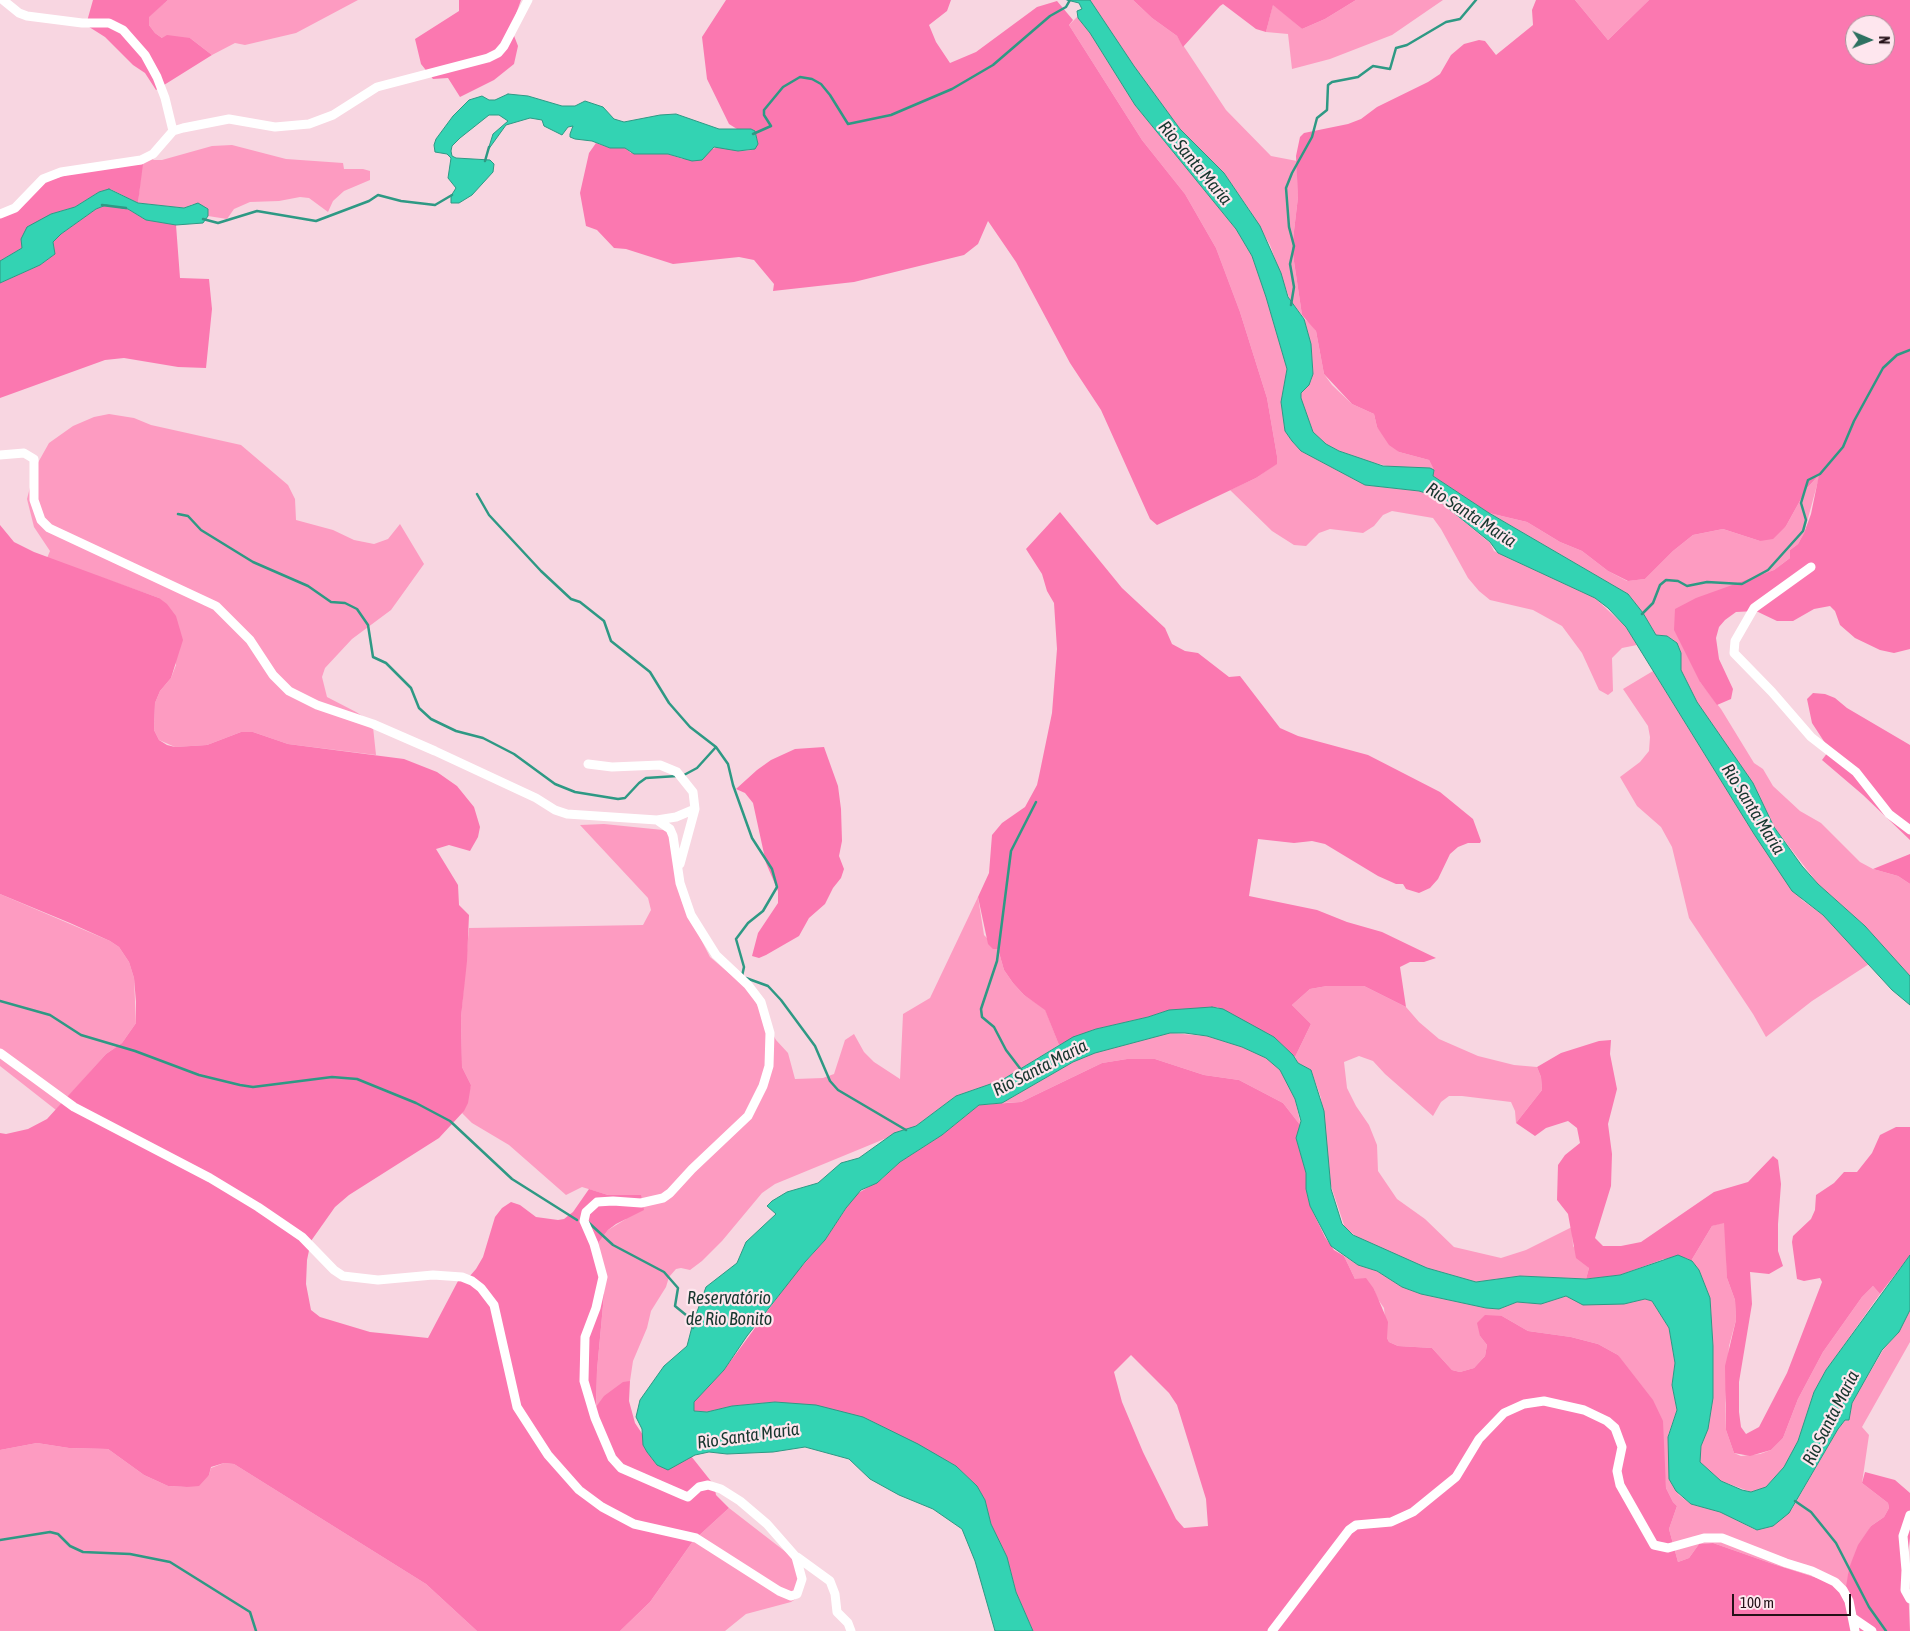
<!DOCTYPE html>
<meta charset="utf-8">
<style>
body{margin:0}
#map{position:relative;width:1910px;height:1631px;overflow:hidden;background:#f8d6e1;font-family:"Asap Condensed",sans-serif}
canvas{display:block}
.north{position:absolute;left:1845px;top:15px;width:50px;height:50px;box-sizing:border-box;background:#fee6ee;border:1px solid #a79198;border-radius:50%;rotate:91deg;font-size:14px;font-weight:700;line-height:20px;text-align:center;color:#241118}
.north::after{content:'';display:block;margin:auto;width:18px;height:22px;background:#2e7161;clip-path:polygon(50% 0,100% 100%,50% 72%,0 100%)}
.scale{position:absolute;left:1732px;top:1594px;width:119px;height:22px;box-sizing:border-box;border:2px solid #241118;border-top:0;padding-left:6px;font-size:15px;line-height:18px;white-space:nowrap;color:#241118;-webkit-text-stroke:4px #fee6ee;paint-order:stroke}
</style>
<div id="map">
<canvas width="1910" height="1631"></canvas>
<div class="north">N</div>
<div class="scale">100 m</div>
</div>
<script>
const ctx = document.querySelector('canvas').getContext('2d');
ctx.lineJoin = 'round';
function fill(path, color) {
  ctx.fillStyle = color;
  ctx.fill(path, 'evenodd');
}
function toPath(rows) {
  const path = new Path2D();
  for (const r of rows) {
    path.moveTo(r[0], r[1]);
    for (let i = 2; i < r.length; i += 2) path.lineTo(r[i], r[i + 1]);
  }
  return path;
}
function trace(path, color, width, dash) {
  ctx.strokeStyle = color;
  ctx.lineWidth = width;
  ctx.lineCap = dash ? 'butt' : 'round';
  ctx.setLineDash(dash || []);
  ctx.stroke(path);
}
function drawText(font, color, halo, rows, align = 'center') {
  ctx.font = font + ' "Asap Condensed",sans-serif';
  ctx.lineWidth = 4.5;
  ctx.setLineDash([]);
  ctx.textBaseline = 'middle';
  ctx.strokeStyle = halo;
  ctx.fillStyle = color;
  for (const [text, x, y, turn = 0] of rows) {
    ctx.save();
    ctx.translate(x, y);
    ctx.rotate((+turn || 0) * Math.PI / 180);
    ctx.textAlign = isNaN(turn) ? turn : align;
    if (halo) ctx.strokeText(text, 0, 0);
    ctx.fillText(text, 0, 0);
    ctx.restore();
  }
}
fill(toPath([
 [168,0,358,0,296,33,245,45,235,43,212,55,190,38,162,38,155,33,149,25,148,17],
 [1090,0,1133,0,1152,18,1177,36,1226,110,1271,156,1297,161,1298,197,1292,248,1302,315,1290,300,1270,245,1249,209,1224,173,1180,129,1134,66],
 [1356,0,1443,0,1392,35,1330,59,1292,69,1288,34,1266,32,1273,4,1302,29,1325,19],
 [1575,0,1649,0,1608,40],
 [1077,17,1090,33,1135,105,1236,229,1252,256,1266,297,1287,369,1281,402,1285,431,1292,441,1301,451,1365,485,1419,491,1432,495,1490,543,1494,551,1595,598,1626,627,1637,645,1622,648,1612,658,1613,691,1608,695,1599,690,1582,653,1562,626,1533,610,1490,600,1479,591,1468,578,1441,529,1433,518,1392,511,1383,515,1374,526,1363,533,1330,529,1319,533,1306,546,1294,545,1272,531,1230,490,1256,478,1276,464,1277,456,1267,398,1240,312,1216,248,1185,194,1142,140,1069,25],
 [232,145,286,159,343,163,344,169,363,169,370,171,370,180,344,191,333,201,328,212,309,198,300,197,279,201,250,202,234,209,227,219,208,216,208,209,193,204,184,208,138,203,142,165,149,157,154,160,162,160,212,146],
 [1304,319,1311,323,1316,331,1324,374,1332,385,1352,404,1374,414,1377,427,1399,452,1429,460,1434,470,1396,468,1370,462,1339,451,1326,444,1313,432,1301,398,1301,393,1311,381,1313,371,1311,344],
 [109,414,134,418,151,425,241,445,288,485,295,499,296,520,333,530,354,540,374,544,388,539,400,524,424,564,391,610,352,639,325,668,322,677,327,697,356,712,367,719,373,727,376,755,288,744,253,732,241,732,207,745,175,747,159,740,154,730,155,703,160,691,171,678,176,665,159,598,47,558,50,551,34,527,27,499,35,468,49,443,73,426,94,417],
 [1820,474,1804,533,1798,544,1790,550,1790,558,1774,570,1730,587,1700,682,1721,709,1754,763,1763,769,1773,786,1800,811,1821,823,1860,862,1873,869,1898,876,1910,884,1910,976,1865,926,1818,884,1774,827,1753,783,1697,702,1681,670,1681,653,1677,643,1667,636,1656,635,1643,613,1628,594,1489,513,1527,522,1560,542,1582,551,1608,571,1627,581,1645,579,1673,551,1693,535,1723,529,1760,541,1786,526,1807,488],
 [1653,671,1754,834,1802,900,1823,915,1869,964,1812,1001,1766,1037,1753,1014,1689,918,1672,847,1661,827,1637,806,1620,777,1640,762,1649,751,1650,737,1648,726,1623,689],
 [604,824,663,830,670,833,682,902,710,957,749,990,776,1040,788,1053,795,1079,823,1078,834,1074,845,1040,854,1034,864,1052,874,1062,900,1079,903,1014,930,998,978,897,984,935,998,949,1004,970,1013,983,1024,995,1045,1009,1059,1045,1002,1080,956,1096,916,1126,775,1184,762,1193,722,1241,702,1261,690,1270,681,1268,676,1269,669,1277,666,1287,651,1311,647,1328,633,1361,630,1381,596,1408,597,1370,605,1284,599,1242,608,1230,626,1219,608,1195,582,1187,566,1195,509,1145,472,1123,462,1113,471,1085,462,1067,461,1017,469,928,643,925,651,910,648,898,580,825],
 [0,894,110,941,119,947,129,962,134,978,136,1023,122,1043,106,1054,56,1110,0,1066],
 [1327,986,1364,986,1406,1007,1419,1022,1439,1039,1478,1056,1514,1065,1537,1067,1541,1077,1542,1090,1516,1123,1515,1111,1511,1102,1462,1096,1449,1096,1441,1102,1433,1116,1385,1074,1373,1061,1359,1056,1344,1062,1347,1088,1356,1106,1369,1125,1377,1145,1378,1171,1397,1199,1425,1219,1454,1247,1501,1258,1526,1250,1572,1227,1573,1246,1589,1268,1586,1279,1520,1276,1476,1282,1427,1268,1360,1239,1345,1228,1330,1183,1321,1098,1311,1070,1298,1063,1295,1057,1311,1024,1292,1005,1310,989],
 [1170,1033,1207,1036,1242,1047,1266,1058,1280,1070,1295,1099,1301,1126,1283,1103,1239,1080,1204,1075,1155,1059,1127,1059,1102,1063,1021,1102,1002,1103,1073,1062,1095,1053],
 [1724,1222,1726,1230,1727,1278,1735,1300,1736,1320,1729,1346,1725,1404,1726,1430,1734,1453,1741,1456,1760,1454,1771,1450,1783,1438,1798,1399,1823,1352,1862,1297,1873,1286,1880,1294,1826,1370,1814,1392,1798,1441,1784,1467,1766,1487,1751,1492,1721,1481,1700,1462,1701,1446,1708,1429,1713,1398,1713,1346,1710,1298,1699,1270,1691,1261,1712,1226],
 [1344,1256,1358,1265,1377,1271,1402,1287,1421,1294,1486,1308,1499,1309,1517,1302,1541,1304,1566,1296,1624,1304,1645,1299,1652,1301,1669,1328,1675,1363,1672,1385,1677,1410,1668,1435,1671,1483,1679,1495,1691,1504,1720,1512,1756,1530,1773,1526,1792,1509,1838,1429,1845,1420,1849,1420,1852,1403,1883,1350,1899,1332,1910,1310,1910,1342,1862,1427,1869,1435,1862,1483,1888,1503,1889,1508,1884,1517,1871,1526,1849,1568,1847,1587,1773,1564,1713,1543,1699,1544,1689,1558,1678,1562,1669,1529,1677,1506,1673,1502,1666,1488,1663,1456,1618,1355,1598,1344,1571,1337,1528,1331,1502,1316,1480,1336,1487,1345,1485,1356,1474,1368,1460,1372,1452,1370,1432,1348,1398,1346,1389,1342,1387,1338,1384,1308,1377,1298,1374,1289,1355,1279],
 [37,1443,69,1448,108,1449,144,1475,168,1486,187,1487,209,1475,211,1468,224,1463,234,1464,426,1584,477,1631,0,1631,0,1450],
 [729,1508,791,1556,801,1570,800,1596,791,1602,746,1614,725,1631,620,1631,650,1602,693,1541]
]), '#fd9bc1');
fill(toPath([
 [93,0,168,0,149,17,149,25,155,33,162,38,167,35,190,38,212,55,156,90,145,73,133,65,105,37,86,25],
 [459,0,521,0,511,28,518,46,514,64,494,80,460,97,448,78,433,79,421,64,415,39,459,11],
 [726,0,951,0,947,11,929,25,936,42,950,63,976,52,1037,7,1057,1,1073,20,1069,25,1142,140,1185,194,1216,248,1240,312,1267,398,1277,456,1277,464,1256,478,1157,525,1150,519,1101,410,1070,363,1016,262,988,221,978,244,964,255,854,282,773,291,774,284,754,260,739,257,673,264,626,249,614,248,597,230,586,226,580,193,589,153,596,143,610,148,625,148,631,153,668,154,683,159,718,147,738,151,752,150,758,144,755,131,751,129,737,129,729,124,707,79,702,37],
 [1133,0,1356,0,1325,19,1302,29,1273,5,1266,32,1256,29,1223,4,1220,6,1183,47,1177,36,1152,18],
 [1536,0,1575,0,1608,40,1649,0,1910,0,1910,649,1894,653,1880,650,1855,638,1840,625,1835,611,1830,606,1814,609,1793,621,1777,621,1756,611,1736,612,1725,620,1719,627,1716,638,1719,659,1733,689,1731,699,1717,705,1700,682,1674,630,1675,609,1696,598,1774,570,1790,558,1790,550,1798,544,1804,533,1811,514,1819,475,1807,488,1786,526,1773,539,1760,541,1723,529,1693,535,1673,551,1645,579,1628,581,1608,571,1582,551,1560,542,1527,522,1489,513,1457,492,1433,476,1434,470,1429,460,1399,452,1389,445,1377,427,1374,414,1352,404,1324,374,1316,331,1302,315,1292,248,1298,197,1296,156,1300,137,1304,133,1348,124,1361,119,1377,107,1428,82,1440,74,1451,55,1464,44,1479,40,1485,41,1496,55,1533,25,1532,10],
 [1855,25,1885,25,1885,55,1855,55],
 [143,164,138,203,110,189,99,192,75,207,51,214,22,248,0,261,0,215,46,181,92,168],
 [106,205,128,209,146,220,176,225,180,278,209,279,212,309,206,368,178,367,124,358,105,360,0,398,0,283,40,265,55,254,53,242,61,234,96,209],
 [1060,512,1122,588,1165,628,1172,644,1185,651,1198,653,1229,677,1240,676,1280,728,1298,736,1368,755,1440,792,1473,819,1481,841,1480,843,1468,843,1458,847,1450,854,1438,879,1430,888,1419,893,1406,889,1403,884,1396,884,1378,876,1325,844,1312,841,1294,843,1258,839,1249,896,1317,910,1347,922,1382,932,1436,958,1424,962,1410,962,1400,967,1406,1007,1364,986,1327,986,1310,989,1292,1005,1311,1024,1295,1057,1274,1037,1217,1007,1163,1012,1148,1017,1096,1029,1059,1045,1045,1010,1024,995,1013,983,1004,970,998,949,993,949,988,944,978,897,989,873,992,835,1002,823,1025,807,1037,785,1039,776,1052,713,1057,649,1054,603,1047,591,1042,574,1026,549],
 [0,525,14,542,34,552,159,598,167,604,176,616,183,640,171,678,160,691,155,703,154,730,159,740,167,745,175,747,207,745,241,732,253,732,288,744,404,759,437,772,457,786,474,807,480,827,478,837,470,851,449,845,436,849,458,885,459,905,469,915,467,961,461,1017,462,1067,471,1085,468,1103,464,1111,439,1138,349,1195,335,1207,311,1241,307,1260,306,1284,311,1310,320,1317,370,1332,428,1338,458,1281,469,1277,476,1269,483,1257,495,1217,502,1208,511,1202,520,1205,536,1217,558,1220,564,1219,573,1212,589,1189,608,1195,641,1195,644,1210,616,1224,608,1230,599,1242,605,1284,597,1370,596,1407,604,1396,623,1382,630,1381,629,1401,635,1423,643,1435,643,1445,647,1452,657,1465,685,1460,691,1456,714,1485,716,1495,729,1508,693,1541,650,1602,620,1631,477,1631,426,1584,234,1464,224,1463,211,1467,209,1475,199,1486,187,1487,168,1486,144,1475,108,1449,69,1448,37,1443,0,1450,0,1133,6,1134,28,1129,47,1119,106,1054,122,1043,136,1023,136,1002,134,978,129,962,119,947,110,941,70,923,0,894],
 [1813,693,1825,694,1835,698,1847,708,1910,745,1910,840,1863,795,1822,760,1828,752,1827,746,1812,723,1807,699],
 [824,747,838,786,841,809,842,841,839,856,844,869,841,878,833,888,825,904,809,918,799,936,766,955,759,958,752,956,758,933,778,903,778,891,766,863,753,803,745,793,736,789,757,770,771,760,795,749],
 [1910,854,1910,884,1898,876,1873,869],
 [1611,1040,1610,1054,1617,1089,1608,1124,1612,1154,1611,1186,1595,1238,1603,1246,1621,1246,1641,1242,1714,1192,1748,1182,1773,1156,1778,1160,1781,1184,1778,1224,1778,1251,1783,1266,1769,1274,1750,1272,1752,1304,1739,1382,1739,1412,1741,1427,1746,1434,1759,1427,1787,1373,1822,1282,1820,1278,1804,1281,1797,1279,1792,1242,1793,1236,1811,1219,1815,1210,1816,1195,1834,1183,1844,1172,1857,1172,1872,1153,1880,1135,1896,1127,1910,1127,1910,1255,1880,1294,1873,1286,1862,1297,1823,1352,1798,1399,1783,1438,1771,1450,1750,1456,1734,1453,1726,1430,1725,1366,1736,1320,1735,1300,1727,1278,1724,1223,1712,1226,1691,1261,1686,1258,1664,1259,1620,1275,1586,1279,1589,1268,1576,1258,1568,1214,1557,1200,1558,1165,1565,1155,1580,1143,1577,1128,1568,1121,1546,1128,1535,1136,1516,1123,1542,1090,1541,1077,1537,1067,1561,1053,1599,1041],
 [1127,1059,1155,1059,1204,1075,1239,1080,1283,1103,1301,1126,1296,1138,1306,1173,1306,1189,1310,1206,1325,1237,1334,1250,1344,1256,1355,1279,1366,1278,1374,1289,1388,1322,1387,1338,1389,1342,1398,1346,1432,1348,1452,1370,1460,1372,1474,1368,1485,1356,1487,1345,1480,1336,1477,1323,1485,1315,1502,1316,1528,1331,1571,1337,1598,1344,1618,1355,1653,1400,1663,1421,1666,1488,1673,1502,1677,1506,1669,1529,1678,1562,1689,1558,1699,1544,1713,1543,1773,1564,1846,1587,1849,1568,1858,1545,1871,1526,1884,1517,1889,1508,1888,1503,1862,1483,1865,1472,1895,1480,1910,1493,1910,1538,1907,1563,1910,1631,1033,1631,1016,1592,1007,1557,991,1524,985,1500,977,1486,956,1466,901,1436,863,1418,848,1414,775,1402,732,1406,708,1412,694,1411,694,1401,724,1370,794,1275,825,1240,855,1195,882,1179,900,1162,942,1135,979,1105,1021,1102,1102,1063],
 [1131,1355,1169,1393,1177,1405,1206,1499,1208,1526,1184,1528,1176,1519,1143,1452,1122,1402,1114,1372]
]), '#fb78b0');
const water = toPath([
 [1067,0,1090,0,1134,66,1180,129,1224,173,1260,226,1281,273,1288,297,1304,319,1311,344,1313,374,1309,385,1301,393,1301,398,1313,432,1326,444,1339,451,1383,466,1430,468,1434,470,1433,476,1489,513,1628,594,1643,613,1656,635,1667,636,1677,643,1681,653,1681,670,1697,702,1753,783,1774,827,1802,866,1818,884,1865,926,1910,976,1910,1005,1892,990,1823,915,1792,891,1754,834,1626,627,1608,608,1595,598,1498,553,1490,542,1432,495,1419,491,1365,485,1301,451,1292,441,1285,431,1281,402,1287,369,1266,297,1252,256,1236,229,1135,105,1090,33,1078,18,1077,11,1082,9,1079,3,1067,0],
 [508,94,528,96,562,106,575,106,585,101,603,107,614,119,624,122,660,115,676,114,719,129,751,129,755,131,758,144,755,149,738,151,714,147,702,160,692,161,668,154,634,154,625,148,610,148,592,141,575,139,570,137,570,134,573,126,568,127,562,135,544,126,542,120,530,118,506,125,488,150,493,134,508,121,499,115,489,115,460,138,452,146,451,151,452,156,456,158,490,160,494,164,493,172,472,195,459,203,451,203,451,196,456,188,448,178,451,158,447,154,435,152,434,145,436,139,453,116,469,100,482,96,489,100,495,100,508,94],
 [109,189,138,203,184,208,198,203,208,209,208,216,203,223,176,225,146,220,128,209,106,205,96,209,61,234,53,242,55,254,40,265,0,283,0,261,22,248,21,239,27,227,51,214,75,207,99,192,109,189],
 [1212,1007,1223,1009,1274,1037,1293,1055,1298,1063,1311,1070,1324,1111,1331,1189,1342,1224,1353,1235,1427,1268,1476,1282,1520,1276,1586,1279,1620,1275,1678,1255,1692,1261,1699,1270,1710,1298,1713,1346,1713,1398,1708,1429,1701,1446,1700,1462,1721,1481,1742,1490,1751,1492,1766,1487,1784,1467,1798,1441,1814,1392,1826,1370,1910,1255,1910,1310,1899,1332,1882,1350,1852,1403,1849,1420,1845,1420,1838,1429,1789,1513,1773,1526,1757,1530,1720,1512,1691,1504,1676,1491,1669,1479,1668,1437,1677,1410,1672,1385,1675,1363,1669,1328,1652,1301,1645,1299,1624,1304,1583,1305,1566,1296,1541,1304,1517,1302,1499,1309,1486,1308,1421,1294,1402,1287,1377,1271,1358,1265,1331,1246,1310,1206,1306,1189,1306,1173,1296,1138,1301,1121,1295,1099,1280,1070,1266,1058,1242,1047,1207,1036,1185,1033,1170,1033,1095,1053,1073,1062,1002,1103,979,1105,942,1135,900,1162,877,1183,861,1190,846,1208,825,1240,805,1262,747,1336,724,1370,694,1402,694,1411,707,1412,732,1406,775,1402,816,1405,863,1417,918,1444,956,1466,977,1486,985,1500,991,1524,1007,1557,1016,1592,1033,1631,995,1631,975,1561,962,1529,933,1509,899,1495,870,1479,849,1459,805,1447,773,1452,727,1454,709,1452,695,1455,668,1470,657,1465,647,1452,643,1445,642,1429,636,1417,640,1400,664,1366,687,1346,693,1323,706,1287,737,1263,746,1242,776,1214,767,1206,772,1201,787,1192,818,1183,841,1163,859,1158,894,1133,916,1126,956,1096,1002,1080,1073,1037,1096,1029,1148,1017,1169,1010,1212,1007]
]);
fill(water, '#33d3b3');
trace(water, '#2e9984', 1);
trace(toPath([
 [753,134,771,126,764,115,764,110,783,87,800,77,812,79,821,84,830,95,848,124,891,115,952,89,993,65,1050,16,1066,7,1070,0],
 [485,161,489,147],
 [102,205,126,208],
 [203,219,218,223,257,211,316,221,369,201,378,195,401,201,435,205,452,195],
 [1291,305,1294,287,1290,264,1294,246,1289,227,1286,188,1292,173,1312,137,1317,118,1327,110,1328,85,1332,82,1358,77,1373,66,1390,69,1396,48,1407,45,1446,22,1460,19,1476,0],
 [477,494,489,515,541,571,571,599,580,602,604,621,611,641,650,672,669,703,690,727,716,747,728,764,733,785,752,838,772,869,777,887,763,911,748,923,736,939,744,967,742,976],
 [178,514,188,516,201,530,253,562,308,586,331,602,345,603,357,609,368,625,373,657,386,663,411,688,419,708,431,719,456,731,483,738,514,754,555,784,575,792,618,799,625,798,639,783,646,778,677,776],
 [1642,614,1653,603,1660,585,1666,580,1678,581,1687,586,1707,582,1742,584,1768,570,1803,531,1806,520,1801,503,1808,480,1820,474,1843,447,1854,421,1883,368,1897,355,1910,350],
 [684,775,697,768,716,747],
 [746,978,768,986,781,1000,815,1046,830,1081,838,1090,906,1130],
 [0,1001,50,1015,81,1035,135,1051,199,1075,240,1085,253,1087,332,1077,357,1079,416,1103,450,1121,512,1179,577,1220],
 [1022,1071,1006,1050,994,1027,982,1017,981,1009,997,961,1011,851,1036,802],
 [588,1222,613,1245,664,1272,678,1288,675,1306,686,1315,693,1328],
 [1795,1501,1811,1512,1836,1543,1869,1607,1886,1631],
 [0,1540,50,1532,58,1534,70,1546,83,1552,130,1554,170,1562,250,1612,256,1631]
]), '#2e9984', 2.5);
trace(toPath([
 [3,0,19,13,27,16,82,23,109,23,123,30,145,55,157,77,165,98,173,131],
 [0,214,15,208,43,179,61,172,141,160,153,154,173,131,183,128,229,119,275,127,309,124,333,115,377,87,488,58,498,53,504,46,528,0],
 [0,455,24,453,34,459,34,500,41,520,49,528,216,606,250,640,273,675,289,691,317,705,373,724,435,751,536,798,555,810,567,814,657,820,670,829,673,836,680,883,691,915,716,955,748,985,761,1002,770,1033,769,1066,763,1086,748,1116,692,1169,670,1193,663,1198,641,1203,613,1201,597,1202,586,1212,584,1221,594,1244,603,1277,596,1308,585,1337,584,1381,595,1418,612,1458,621,1468,683,1495,688,1497,699,1487,708,1485,721,1489,740,1501,767,1524,796,1557,802,1579,797,1594,791,1596,779,1591,696,1538,634,1524,602,1507,579,1490,548,1455,517,1407,494,1305,481,1288,472,1281,462,1277,433,1275,378,1280,343,1276,334,1270,302,1237,258,1207,210,1178,74,1107,0,1053],
 [1811,567,1754,608,1735,641,1734,653,1772,692,1811,737,1856,772,1889,814,1910,830],
 [588,764,612,767,660,765,677,772,693,792,695,809,676,817,657,820],
 [680,864,695,809],
 [1910,1515,1903,1536,1906,1570,1905,1590,1910,1599],
 [797,1557,830,1581,835,1594,837,1612,848,1623,851,1631],
 [1853,1618,1872,1631],
 [1272,1631,1349,1530,1356,1525,1391,1522,1413,1512,1456,1477,1479,1439,1504,1413,1524,1404,1544,1401,1584,1410,1607,1421,1615,1428,1622,1447,1617,1471,1620,1485,1654,1545,1668,1548,1704,1538,1722,1538,1786,1563,1812,1571,1835,1582,1843,1590,1849,1601,1855,1631]
]), '#fff', 9);
drawText('italic 18px', '#16362e', '#fee6ee', [
 ["Rio Santa Maria",1195,163,50],
 ["Rio Santa Maria",1471,515,33],
 ["Rio Santa Maria",1753,809,58],
 ["Rio Santa Maria",1040,1068,-27],
 ["Reservatório",729,1298],
 ["de Rio Bonito",729,1319],
 ["Rio Santa Maria",1831,1418,-63],
 ["Rio Santa Maria",748,1436,-8]
]);
</script>
